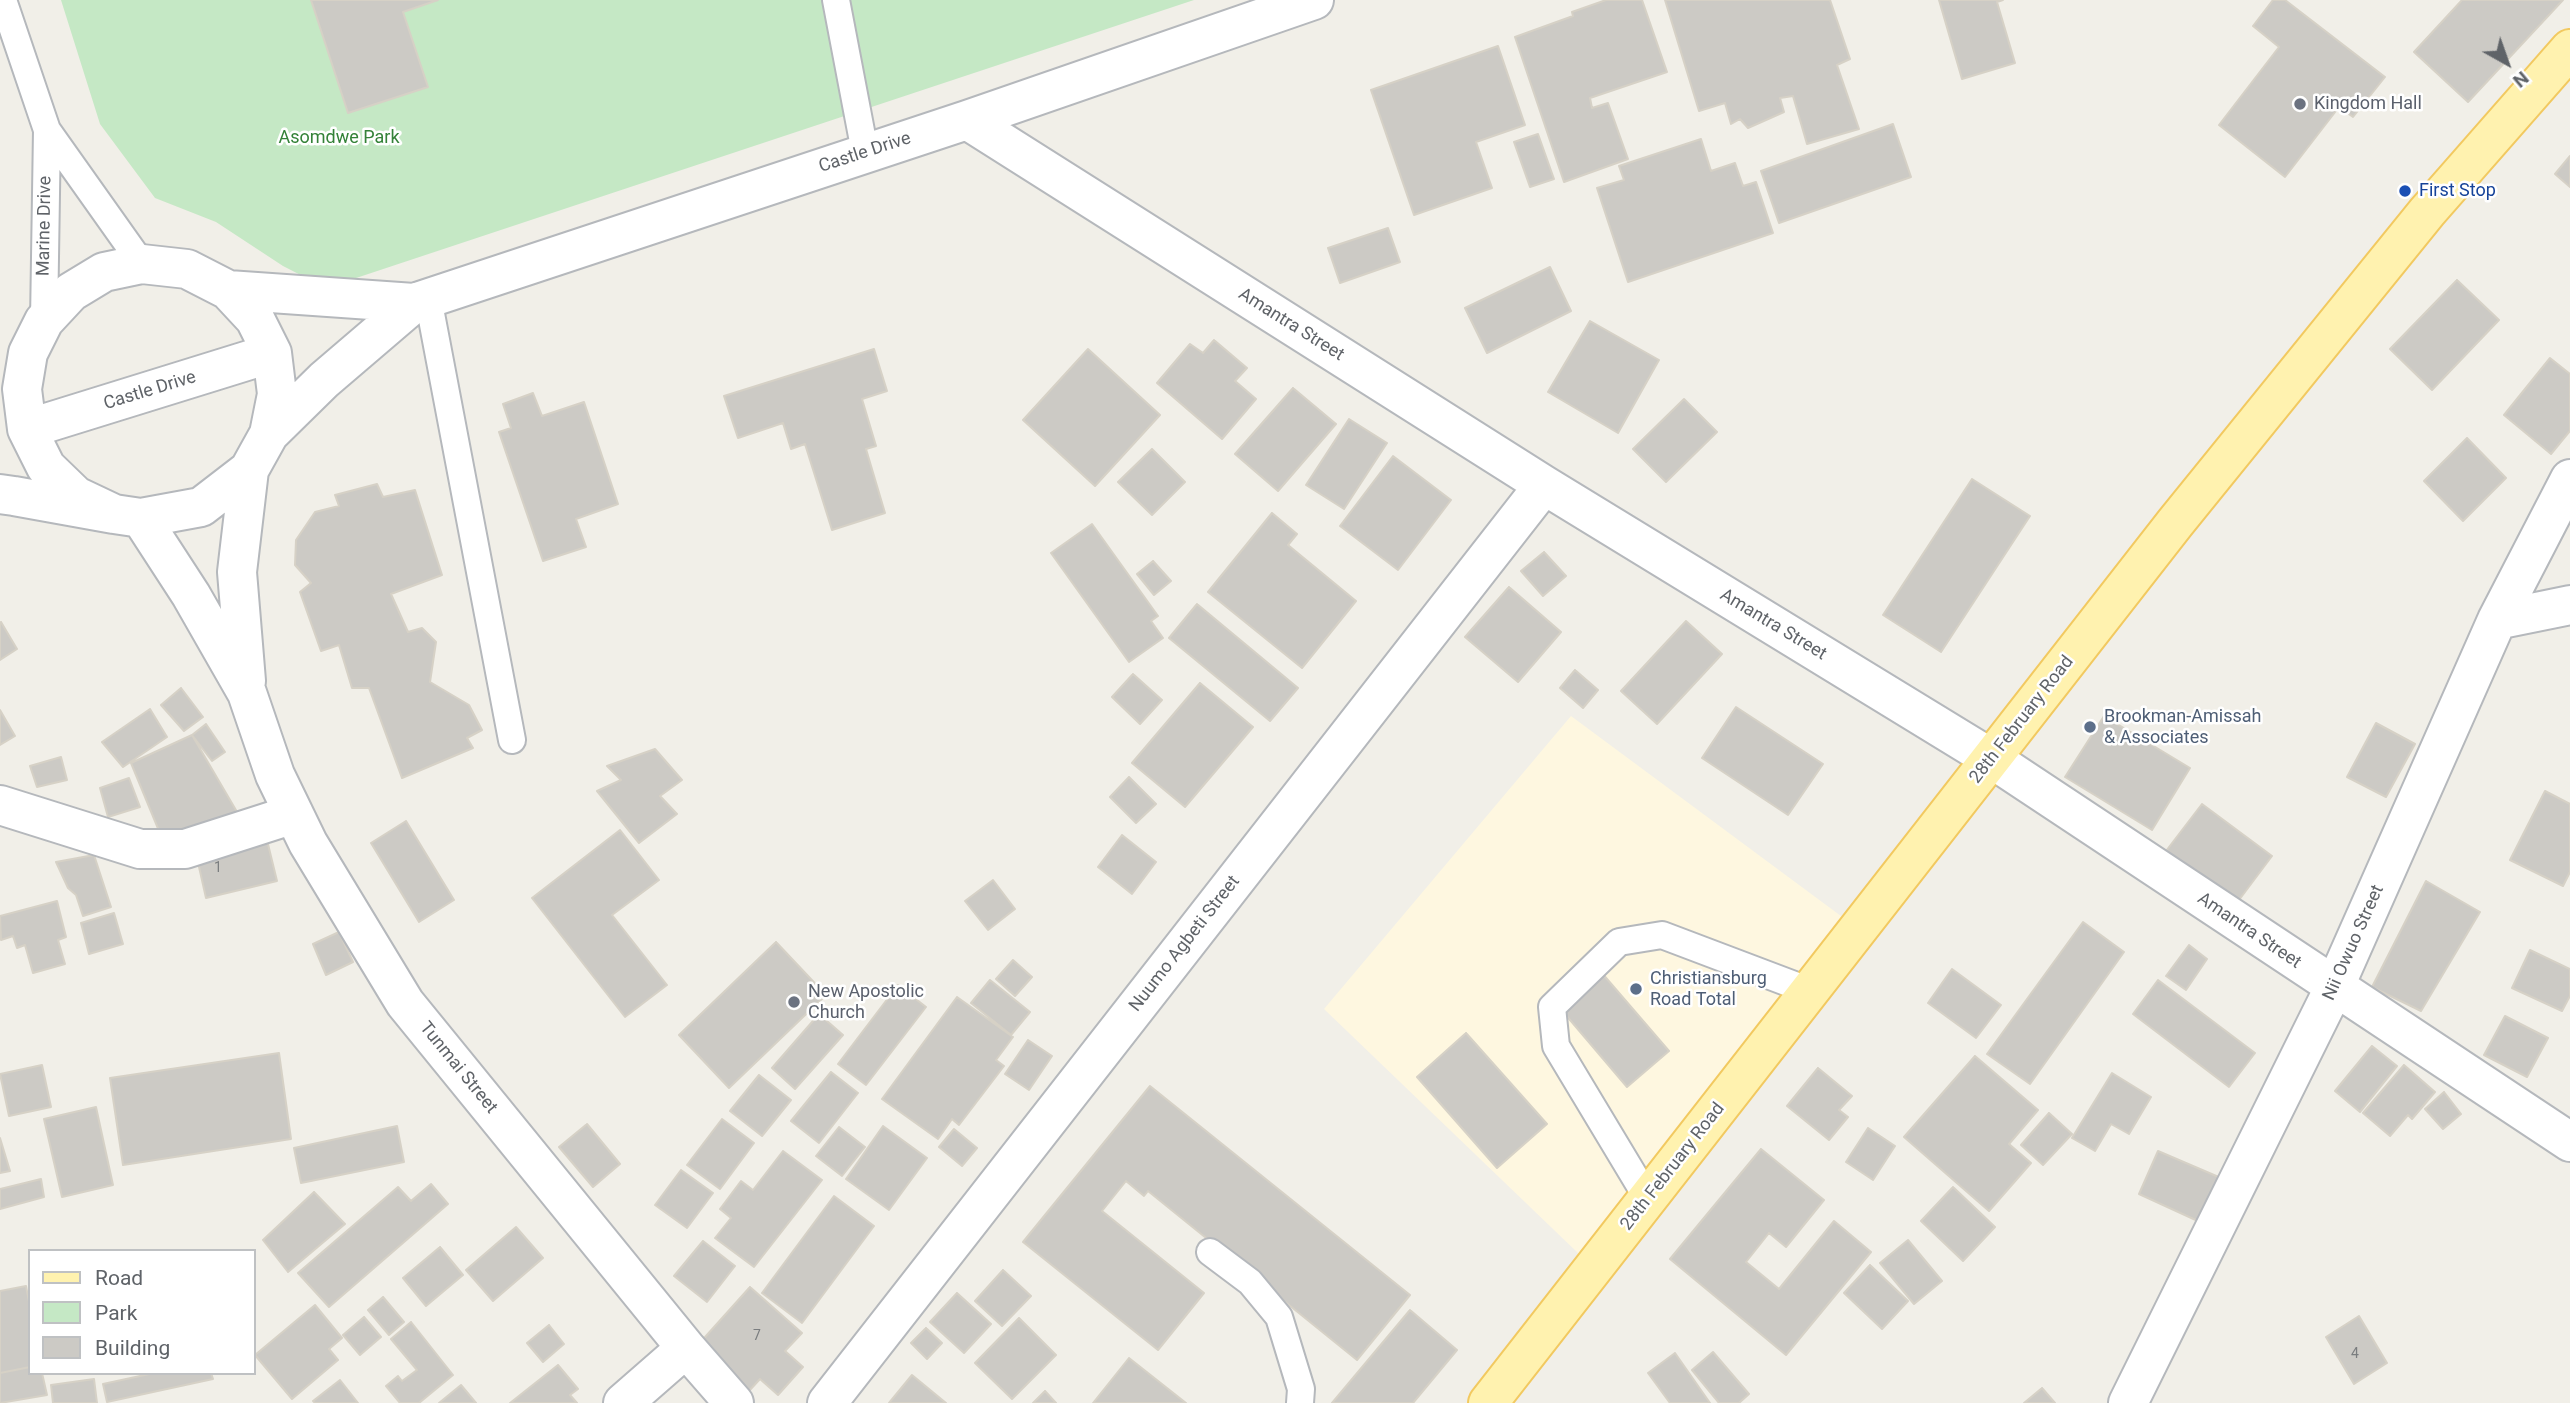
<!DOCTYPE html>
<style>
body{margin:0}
#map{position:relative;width:2570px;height:1403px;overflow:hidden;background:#f1efe8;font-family:Roboto,sans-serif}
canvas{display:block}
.legend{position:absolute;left:28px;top:1249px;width:228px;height:126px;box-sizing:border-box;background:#fff;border:2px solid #bfc1c3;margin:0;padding:9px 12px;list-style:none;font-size:21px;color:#5f6368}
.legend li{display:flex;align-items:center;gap:14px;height:35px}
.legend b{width:35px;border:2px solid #bfc1c3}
.north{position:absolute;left:2472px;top:28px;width:70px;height:70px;-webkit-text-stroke:5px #fff;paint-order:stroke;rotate:140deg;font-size:19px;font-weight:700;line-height:28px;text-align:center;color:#5f6368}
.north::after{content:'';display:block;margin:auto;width:24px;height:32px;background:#5f6368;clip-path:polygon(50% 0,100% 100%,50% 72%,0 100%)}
</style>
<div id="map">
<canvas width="2570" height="1403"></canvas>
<ul class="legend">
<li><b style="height:9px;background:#fff2af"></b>Road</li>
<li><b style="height:19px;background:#c5e8c5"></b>Park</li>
<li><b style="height:19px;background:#cccac5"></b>Building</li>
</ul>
<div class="north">N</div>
</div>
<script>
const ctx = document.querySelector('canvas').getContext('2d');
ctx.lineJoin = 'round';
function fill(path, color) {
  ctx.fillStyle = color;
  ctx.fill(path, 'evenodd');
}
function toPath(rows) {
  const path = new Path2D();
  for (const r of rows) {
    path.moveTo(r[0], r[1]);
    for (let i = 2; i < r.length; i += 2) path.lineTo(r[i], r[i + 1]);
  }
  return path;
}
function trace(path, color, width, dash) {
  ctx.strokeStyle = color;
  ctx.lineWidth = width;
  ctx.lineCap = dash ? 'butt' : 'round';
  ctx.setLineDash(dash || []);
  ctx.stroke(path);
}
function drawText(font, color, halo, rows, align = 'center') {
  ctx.font = font + ' Roboto,sans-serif';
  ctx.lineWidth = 5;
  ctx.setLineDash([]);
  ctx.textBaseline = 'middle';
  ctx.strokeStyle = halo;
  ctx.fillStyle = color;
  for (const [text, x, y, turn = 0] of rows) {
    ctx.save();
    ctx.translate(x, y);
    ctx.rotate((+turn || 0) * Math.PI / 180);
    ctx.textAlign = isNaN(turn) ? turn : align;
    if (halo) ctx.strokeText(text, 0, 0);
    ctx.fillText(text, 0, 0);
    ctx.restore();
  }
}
fill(toPath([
 [1571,716,1845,919,1579,1254,1324,1009]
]), '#fef7e0');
fill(toPath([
 [61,0,1194,0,326,288,283,266,216,222,155,198,100,124]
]), '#c5e8c5');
const building = toPath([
 [311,0,438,0,403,12,428,87,348,113,311,0],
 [1606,0,1642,0,1667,72,1590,98,1592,108,1608,103,1628,159,1564,182,1515,37,1573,16,1572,12,1606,0],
 [1665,0,1830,0,1850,59,1837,65,1859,129,1807,144,1793,96,1780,98,1784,112,1748,128,1740,119,1731,124,1725,103,1699,111,1665,0],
 [1939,0,2003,0,1997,2,2015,63,1962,79,1939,0],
 [2273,0,2285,0,2385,77,2353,117,2339,107,2285,177,2219,125,2279,47,2253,26,2273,0],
 [2462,0,2563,0,2468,102,2414,52,2462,0],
 [1498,46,1525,125,1476,142,1492,188,1414,215,1371,90,1498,46],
 [1893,124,1911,177,1779,223,1761,171,1893,124],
 [1538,134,1554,179,1530,187,1514,142,1538,134],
 [1701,139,1711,171,1735,163,1743,186,1756,182,1773,233,1628,282,1597,188,1624,180,1619,166,1701,139],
 [2570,156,2570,187,2555,174,2570,156],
 [1388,228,1400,262,1340,283,1328,248,1388,228],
 [1550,267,1571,311,1487,353,1465,308,1550,267],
 [2457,280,2499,320,2432,390,2390,349,2457,280],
 [1590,321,1659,360,1618,433,1548,392,1590,321],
 [1214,340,1247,368,1235,381,1256,399,1222,439,1157,383,1190,344,1203,353,1214,340],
 [874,349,887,391,862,399,876,446,866,449,885,513,832,530,805,444,791,449,783,423,738,438,724,396,874,349],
 [1088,349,1160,415,1095,486,1023,420,1088,349],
 [2550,358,2570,374,2570,431,2551,454,2504,415,2550,358],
 [1293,388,1336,424,1278,491,1235,454,1293,388],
 [533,393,542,416,584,402,618,504,576,519,586,547,543,561,499,432,511,428,503,404,533,393],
 [1684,399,1717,432,1666,482,1633,449,1684,399],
 [1349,419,1387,443,1344,509,1306,485,1349,419],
 [2467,438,2506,478,2463,521,2424,481,2467,438],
 [1152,449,1185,482,1152,515,1118,482,1152,449],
 [1393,456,1451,500,1398,570,1340,526,1393,456],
 [1972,479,2030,516,1941,652,1883,615,1972,479],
 [377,484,383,497,415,490,442,575,391,594,408,632,422,628,436,642,430,682,469,705,482,730,467,738,473,748,402,778,369,688,352,688,339,645,321,651,300,592,311,583,295,565,296,540,315,512,339,506,335,495,377,484],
 [1272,513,1297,534,1288,545,1356,601,1302,668,1208,592,1272,513],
 [1092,524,1158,616,1151,621,1163,638,1129,662,1051,553,1092,524],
 [1544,552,1566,576,1543,596,1521,571,1544,552],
 [1153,561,1171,581,1154,595,1137,574,1153,561],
 [1509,587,1561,632,1518,682,1465,637,1509,587],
 [1197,604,1298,688,1270,721,1169,638,1197,604],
 [1686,621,1722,654,1657,724,1621,691,1686,621],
 [1,622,17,649,0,660,0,623,1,622],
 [1575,670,1598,690,1583,708,1560,688,1575,670],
 [1133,674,1162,700,1140,724,1112,697,1133,674],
 [1200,683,1253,727,1185,807,1132,763,1200,683],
 [181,688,203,717,184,731,161,705,181,688],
 [1736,707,1823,764,1788,815,1702,758,1736,707],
 [150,709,167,737,123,767,102,742,150,709],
 [0,710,15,736,0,745,0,710],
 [2104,716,2190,768,2152,830,2065,777,2104,716],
 [2376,723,2415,744,2386,797,2347,777,2376,723],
 [206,724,225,752,212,761,192,735,206,724],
 [192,735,240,817,164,843,131,763,192,735],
 [655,749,682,780,660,796,677,814,639,843,597,791,621,780,607,766,655,749],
 [61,757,67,780,37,787,30,766,61,757],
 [1129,777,1156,804,1136,823,1110,797,1129,777],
 [129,778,140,807,108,817,100,788,129,778],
 [2545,791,2570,804,2570,872,2563,886,2510,860,2545,791],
 [2202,804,2272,856,2236,904,2166,851,2202,804],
 [406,821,454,900,419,922,371,843,406,821],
 [620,830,659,880,612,915,667,985,625,1017,532,898,620,830],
 [1122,835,1156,862,1132,894,1098,867,1122,835],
 [267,840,277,881,206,898,197,858,267,840],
 [94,855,111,907,83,916,76,895,68,888,56,862,94,855],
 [993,880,1015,909,988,930,965,901,993,880],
 [2426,881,2480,912,2421,1011,2372,987,2426,881],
 [57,901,66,937,58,940,65,964,33,973,25,945,17,948,13,936,1,940,0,916,57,901],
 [114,913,123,944,89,954,81,923,114,913],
 [2083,922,2124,952,2030,1084,1987,1054,2083,922],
 [339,932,353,962,326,975,313,944,339,932],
 [776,942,826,995,729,1088,679,1035,776,942],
 [2189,945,2207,959,2186,990,2166,976,2189,945],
 [2530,950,2570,969,2570,996,2562,1011,2512,988,2530,950],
 [1013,960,1032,977,1015,996,996,979,1013,960],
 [1952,969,2001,1005,1976,1038,1928,1003,1952,969],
 [1601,972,1669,1051,1627,1087,1559,1007,1601,972],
 [990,980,1030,1012,1011,1035,971,1003,990,980],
 [2158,980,2255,1053,2229,1087,2133,1014,2158,980],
 [898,985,926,1007,866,1085,838,1064,898,985],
 [957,997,1013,1037,996,1060,1004,1066,959,1125,952,1119,938,1139,882,1099,957,997],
 [819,1014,843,1035,795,1089,772,1068,819,1014],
 [2505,1016,2548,1038,2527,1077,2484,1055,2505,1016],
 [1466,1033,1547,1124,1497,1168,1417,1077,1466,1033],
 [1028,1040,1052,1056,1029,1090,1005,1074,1028,1040],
 [2372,1046,2397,1066,2360,1112,2335,1091,2372,1046],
 [279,1053,291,1139,123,1165,110,1078,279,1053],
 [1975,1056,2038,1110,2009,1144,2031,1163,1989,1211,1904,1137,1975,1056],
 [42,1065,51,1107,9,1116,0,1074,42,1065],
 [2404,1065,2435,1092,2412,1119,2408,1115,2390,1136,2363,1113,2404,1065],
 [1818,1068,1852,1096,1839,1110,1848,1117,1829,1140,1787,1106,1818,1068],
 [831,1072,858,1093,819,1143,791,1121,831,1072],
 [2112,1073,2151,1097,2129,1134,2111,1124,2095,1151,2072,1138,2112,1073],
 [759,1075,791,1100,762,1136,730,1111,759,1075],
 [1150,1086,1410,1295,1357,1360,1148,1191,1144,1196,1126,1181,1102,1211,1204,1293,1158,1350,1023,1242,1150,1086],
 [2444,1092,2461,1114,2443,1129,2425,1109,2444,1092],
 [96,1107,113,1185,62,1197,44,1119,96,1107],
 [2049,1113,2072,1134,2043,1165,2021,1145,2049,1113],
 [722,1119,754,1143,720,1189,687,1165,722,1119],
 [587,1124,620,1164,593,1187,559,1147,587,1124],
 [397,1126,404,1162,301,1183,294,1148,397,1126],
 [883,1126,927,1158,889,1210,846,1179,883,1126],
 [839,1127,865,1147,842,1176,816,1156,839,1127],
 [1868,1128,1895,1146,1873,1180,1846,1162,1868,1128],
 [954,1129,977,1148,962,1166,939,1147,954,1129],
 [0,1138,10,1171,0,1173,0,1138],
 [1761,1149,1824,1200,1786,1247,1769,1233,1746,1262,1779,1289,1834,1221,1871,1252,1786,1355,1670,1259,1761,1149],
 [783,1151,822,1180,754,1267,715,1238,731,1218,720,1209,741,1181,753,1190,783,1151],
 [2158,1151,2221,1178,2200,1222,2139,1194,2158,1151],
 [681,1170,713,1193,687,1228,655,1205,681,1170],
 [41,1179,44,1197,0,1209,0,1189,41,1179],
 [431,1184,448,1204,329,1307,298,1273,398,1187,411,1201,431,1184],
 [1953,1187,1995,1227,1963,1261,1921,1221,1953,1187],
 [314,1192,345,1224,288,1272,263,1240,314,1192],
 [834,1196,874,1226,802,1323,762,1293,834,1196],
 [516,1227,543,1258,493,1301,466,1270,516,1227],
 [1908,1240,1942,1281,1914,1304,1880,1263,1908,1240],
 [703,1241,735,1266,707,1302,674,1276,703,1241],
 [440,1247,463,1275,426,1306,403,1278,440,1247],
 [1870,1265,1908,1301,1882,1329,1844,1293,1870,1265],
 [1003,1270,1031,1296,1002,1326,975,1301,1003,1270],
 [26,1286,30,1307,30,1367,0,1373,0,1291,26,1286],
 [750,1287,802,1333,785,1351,803,1367,778,1395,760,1379,749,1391,697,1346,750,1287],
 [957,1293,991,1324,964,1353,930,1322,957,1293],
 [383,1297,404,1322,389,1335,368,1310,383,1297],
 [315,1305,342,1338,329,1349,338,1360,292,1399,255,1355,315,1305],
 [1410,1310,1457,1350,1413,1403,1332,1403,1410,1310],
 [2359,1316,2387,1363,2354,1384,2326,1337,2359,1316],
 [364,1317,381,1337,360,1355,343,1335,364,1317],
 [1019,1318,1056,1355,1012,1399,975,1363,1019,1318],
 [411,1322,453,1375,419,1403,400,1403,386,1386,398,1376,402,1381,417,1370,391,1339,411,1322],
 [549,1325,564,1344,543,1362,527,1343,549,1325],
 [926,1328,942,1343,927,1359,911,1343,926,1328],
 [1713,1352,1749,1394,1739,1403,1719,1403,1692,1370,1713,1352],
 [1675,1353,1710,1403,1670,1403,1648,1373,1675,1353],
 [1129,1358,1186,1403,1093,1403,1129,1358],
 [558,1365,578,1389,570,1395,577,1403,510,1403,558,1365],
 [30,1367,30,1373,42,1373,47,1395,0,1403,0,1373,30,1367],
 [154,1373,211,1373,213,1379,107,1402,103,1384,154,1373],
 [912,1375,946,1403,889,1403,912,1375],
 [94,1379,97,1403,53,1403,51,1385,94,1379],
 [340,1380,358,1403,315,1403,313,1401,340,1380],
 [461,1385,476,1403,439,1403,461,1385],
 [2042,1388,2055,1403,2024,1403,2042,1388],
 [1045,1391,1056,1403,1033,1403,1045,1391]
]);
fill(building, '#cccac5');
trace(building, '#d6d1c6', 2);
const lane = toPath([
 [3,0,47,130,142,264],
 [836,0,865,152],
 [428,298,512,740],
 [44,321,47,130],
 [1648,1199,1556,1046,1552,1007,1619,942,1662,935,1810,991],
 [1210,1252,1250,1282,1279,1317,1301,1389,1300,1403]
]);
const street = toPath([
 [967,120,1544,485,1992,759,2570,1142],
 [228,290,414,303,967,120,1314,0],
 [27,429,272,353],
 [269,434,324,380,414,303],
 [0,494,14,496,114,514,141,518,201,507,249,470,269,434,277,394,272,353,255,319,228,290,187,269,142,264,104,272,71,292,44,321,28,353,22,389,27,429,46,467,76,496,114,514],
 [141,518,191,595,247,693,275,775,308,843,405,1003,686,1348,734,1403],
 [2497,620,2570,605],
 [246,681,237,572,249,470],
 [0,805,140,849,185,849,294,814],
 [623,1403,686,1348],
 [827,1403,1544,485],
 [2128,1403,2334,988,2497,620,2570,479]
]);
const primary = toPath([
 [1488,1403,2175,523,2427,212,2570,49]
]);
trace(lane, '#b5b8bc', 30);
trace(street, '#b5b8bc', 42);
trace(primary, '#f2c960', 42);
trace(lane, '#fff', 26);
trace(street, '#fff', 38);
trace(primary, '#fff2af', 38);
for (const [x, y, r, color] of [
 [2300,104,7,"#6b7280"],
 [2405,191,7,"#1a4fb4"],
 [2090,727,7,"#5c6f8a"],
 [1636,989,7,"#5c6f8a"],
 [794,1002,7,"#6b7280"]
]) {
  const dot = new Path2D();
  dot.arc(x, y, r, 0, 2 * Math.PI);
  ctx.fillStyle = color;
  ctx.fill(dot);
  trace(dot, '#fff', 2.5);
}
drawText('14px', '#7a7d7f', null, [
 ["1",218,868],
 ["7",757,1336],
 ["4",2355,1354]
]);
drawText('18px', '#5b616d', '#fff', [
 ["Kingdom Hall",2314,104],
 ["New Apostolic",808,992],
 ["Church",808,1013]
], 'left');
drawText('18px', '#348238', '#fff', [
 ["Asomdwe Park",339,138]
]);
drawText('18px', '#5f6368', '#fff', [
 ["Castle Drive",865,153,-18],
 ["Marine Drive",45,226,-89],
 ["Amantra Street",1291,325,32],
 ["Castle Drive",150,391,-17],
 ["Amantra Street",1773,625,31],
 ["28th February Road",2022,720,-52],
 ["Amantra Street",2249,931,34],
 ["Nii Owuo Street",2354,943,-66],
 ["Nuumo Agbeti Street",1185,944,-52],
 ["Tunmai Street",458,1068,51],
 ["28th February Road",1673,1167,-52]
]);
drawText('18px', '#164399', '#fff', [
 ["First Stop",2419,191]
], 'left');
drawText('18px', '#4e5e75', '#fff', [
 ["Brookman-Amissah",2104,717],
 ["& Associates",2104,738],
 ["Christiansburg",1650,979],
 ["Road Total",1650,1000]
], 'left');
</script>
